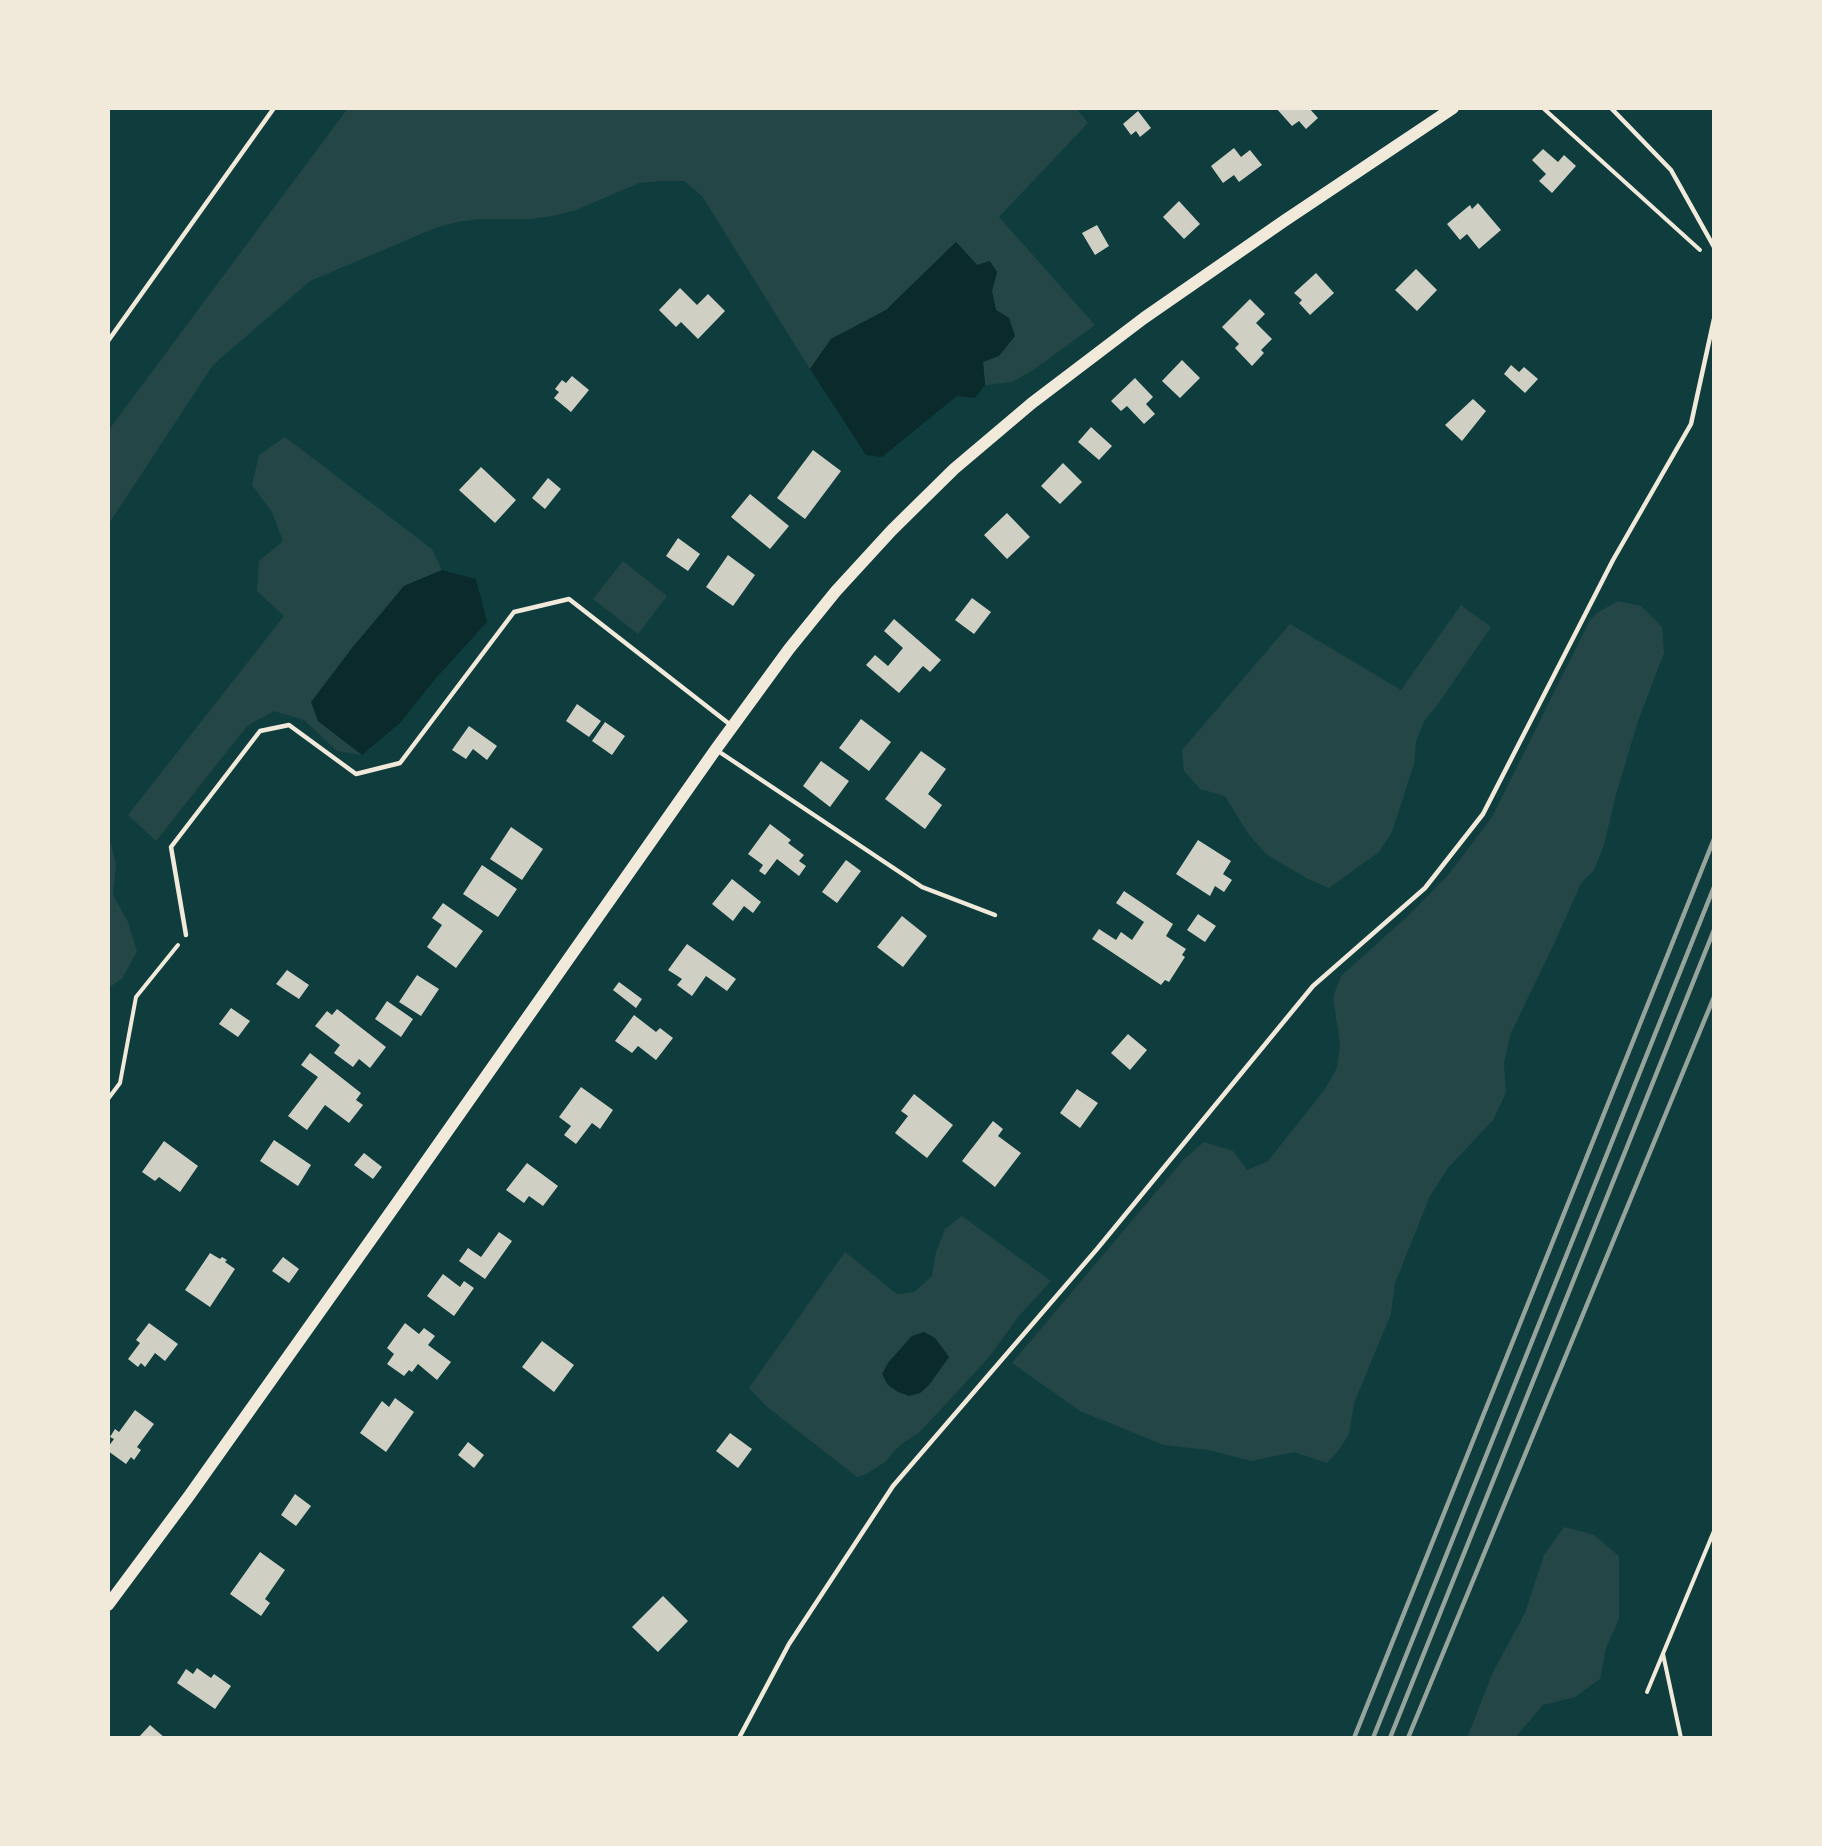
<!DOCTYPE html>
<style>
body{margin:0}
#map{position:relative;width:1822px;height:1846px;overflow:hidden;background:#0f3d3e;font-family:Overpass,sans-serif}
canvas{display:block}
.frame{position:absolute;inset:0;border:110px solid #f1e9da;pointer-events:none}
</style>
<div id="map">
<canvas width="1822" height="1846"></canvas>
<div class="frame"></div>
</div>
<script>
const ctx = document.querySelector('canvas').getContext('2d');
ctx.lineJoin = 'round';
function fill(path, color) {
  ctx.fillStyle = color;
  ctx.fill(path, 'evenodd');
}
function toPath(rows) {
  const path = new Path2D();
  for (const r of rows) {
    path.moveTo(r[0], r[1]);
    for (let i = 2; i < r.length; i += 2) path.lineTo(r[i], r[i + 1]);
  }
  return path;
}
function trace(path, color, width, dash) {
  ctx.strokeStyle = color;
  ctx.lineWidth = width;
  ctx.lineCap = dash ? 'butt' : 'round';
  ctx.setLineDash(dash || []);
  ctx.stroke(path);
}
fill(toPath([
 [348,108,1076,108,1088,123,999,217,1095,325,1032,371,1012,382,985,385,983,362,1009,319,996,310,992,291,997,272,977,265,956,242,886,310,831,339,810,369,702,196,684,181,661,181,639,183,576,210,553,216,530,219,480,219,457,222,435,228,310,281,213,365,108,525,108,431],
 [285,437,432,549,442,570,404,586,318,721,362,755,337,751,304,720,274,711,247,726,156,841,128,815,284,616,257,591,259,561,283,541,272,512,252,485,259,455],
 [623,561,667,596,638,634,593,599],
 [1618,601,1641,606,1662,627,1664,653,1638,721,1615,798,1604,845,1594,870,1581,883,1554,944,1511,1033,1504,1063,1506,1093,1493,1120,1448,1168,1430,1196,1395,1283,1391,1314,1354,1403,1349,1434,1339,1450,1327,1463,1294,1452,1251,1461,1209,1450,1164,1445,1080,1411,1012,1363,1184,1159,1204,1142,1233,1151,1247,1170,1268,1161,1325,1089,1337,1068,1340,1044,1333,997,1341,976,1409,915,1449,874,1492,817,1590,620,1597,613],
 [1461,605,1491,627,1438,704,1424,721,1416,742,1414,764,1392,832,1379,852,1329,888,1308,879,1266,854,1249,835,1225,796,1200,789,1184,771,1182,750,1290,624,1401,690],
 [108,832,116,864,113,895,128,922,137,951,122,979,108,988],
 [962,1216,1051,1281,1018,1317,990,1356,920,1432,900,1445,885,1462,866,1474,857,1477,766,1406,749,1388,845,1252,897,1294,914,1292,932,1276,936,1252,945,1229],
 [912,1336,929,1385,888,1363],
 [1564,1527,1594,1535,1619,1556,1619,1619,1606,1648,1600,1679,1575,1697,1543,1705,1515,1738,1467,1738,1493,1672,1525,1613,1544,1555]
]), '#244646');
fill(toPath([
 [956,242,977,265,990,261,997,272,992,291,996,310,1009,318,1015,336,999,356,983,362,985,385,975,398,957,396,882,457,866,455,810,369,831,339,886,310],
 [442,570,476,579,487,622,436,678,400,723,362,755,318,721,311,702,352,648,404,586],
 [924,1332,935,1338,949,1357,929,1385,920,1393,909,1396,898,1392,888,1385,882,1374,888,1363,912,1336]
]), '#0a2a2b');
fill(toPath([
 [1276,108,1309,108,1318,118,1306,129,1299,121,1292,126],
 [1138,111,1151,128,1140,137,1136,131,1131,135,1123,124],
 [1234,148,1241,157,1250,150,1262,165,1239,182,1234,175,1223,183,1211,166],
 [1543,149,1558,162,1564,155,1576,166,1552,193,1539,181,1546,174,1532,160],
 [1179,201,1200,224,1184,239,1163,217],
 [1478,203,1501,230,1479,249,1467,234,1460,240,1447,224,1470,205,1472,209],
 [1097,225,1109,246,1095,255,1082,233],
 [1416,269,1437,290,1417,311,1395,290],
 [1316,273,1334,293,1310,315,1299,303,1302,300,1294,293],
 [680,288,697,305,708,294,725,311,698,339,681,322,676,327,659,310],
 [1250,299,1265,314,1256,323,1272,339,1261,350,1264,353,1252,366,1235,348,1239,344,1222,327],
 [1182,360,1200,378,1180,398,1162,381],
 [1511,365,1519,372,1524,367,1538,379,1525,393,1504,374],
 [572,376,589,390,571,412,554,398,559,392,555,389,562,380,566,383],
 [1135,378,1153,397,1146,404,1155,414,1144,424,1127,406,1121,411,1111,401],
 [1473,399,1486,411,1462,441,1445,425],
 [1091,427,1112,446,1099,460,1078,442],
 [813,450,841,471,805,519,777,498],
 [1063,463,1082,482,1060,504,1041,486],
 [481,467,516,500,495,523,459,490],
 [548,478,561,489,545,509,532,498],
 [750,494,789,526,770,549,731,517],
 [1007,513,1030,537,1007,559,984,535],
 [678,538,700,554,688,571,666,556],
 [728,555,755,575,733,606,706,587],
 [972,598,991,612,974,634,955,620],
 [894,619,941,660,930,672,923,666,899,693,866,665,875,655,888,666,903,648,884,631],
 [577,704,601,721,589,737,566,721],
 [861,719,891,742,869,771,839,748],
 [605,722,625,736,612,755,592,741],
 [469,726,497,746,487,760,473,749,466,759,452,750],
 [921,751,946,769,928,794,942,805,925,829,885,799],
 [821,761,849,781,830,807,803,786],
 [770,824,791,840,788,843,804,855,799,861,806,866,799,876,777,859,765,875,759,871,763,865,748,854],
 [511,827,543,849,522,880,490,859],
 [1198,840,1231,861,1223,874,1232,880,1224,892,1215,886,1210,896,1176,874],
 [846,860,861,871,837,903,822,892],
 [482,865,517,889,498,917,463,894],
 [732,879,761,902,753,913,744,906,733,921,712,904],
 [1124,891,1173,924,1166,936,1186,949,1182,955,1185,957,1169,982,1165,980,1161,985,1092,939,1099,929,1116,940,1121,932,1132,940,1144,922,1116,903],
 [443,903,483,931,456,968,427,947,442,925,432,918],
 [1198,914,1216,926,1205,942,1187,930],
 [902,916,927,936,903,967,877,947],
 [687,944,736,979,727,991,706,976,692,996,677,985,682,979,668,970],
 [287,970,309,985,299,999,276,984],
 [417,975,439,989,421,1016,399,1002],
 [619,982,642,999,636,1008,613,990],
 [387,1001,413,1019,401,1037,375,1019],
 [231,1008,250,1021,238,1037,219,1024],
 [337,1009,386,1047,370,1068,359,1059,353,1067,334,1053,340,1045,315,1026,327,1011,332,1015],
 [634,1015,656,1032,660,1028,673,1038,656,1060,638,1046,632,1053,615,1041],
 [1128,1034,1147,1050,1130,1070,1111,1053],
 [310,1053,361,1093,356,1100,363,1105,349,1123,325,1105,307,1130,288,1116,318,1077,301,1065],
 [581,1087,613,1110,600,1129,592,1123,576,1144,564,1135,571,1126,559,1117],
 [1077,1089,1098,1103,1080,1128,1060,1113],
 [914,1094,953,1125,927,1158,895,1133,908,1116,901,1111],
 [993,1121,1003,1129,998,1136,1021,1153,995,1187,962,1161],
 [274,1140,311,1165,298,1186,260,1161],
 [164,1141,198,1166,180,1192,159,1177,155,1181,142,1172],
 [364,1153,382,1167,373,1179,354,1165],
 [527,1163,558,1186,543,1206,529,1196,524,1203,506,1190],
 [499,1232,512,1241,485,1279,459,1261,468,1248,481,1257],
 [210,1253,220,1259,222,1257,227,1260,225,1262,235,1269,210,1307,185,1290],
 [283,1257,299,1269,289,1283,272,1271],
 [443,1274,460,1287,464,1281,474,1288,454,1316,427,1296],
 [149,1323,178,1344,165,1361,155,1353,145,1367,141,1363,138,1367,128,1359,140,1343,136,1340],
 [405,1323,419,1334,424,1328,435,1336,428,1345,451,1362,437,1380,418,1364,412,1372,409,1370,404,1376,387,1364,394,1354,387,1348],
 [542,1341,574,1365,554,1392,522,1367],
 [395,1398,414,1412,386,1452,360,1433,382,1401,389,1407],
 [135,1410,154,1424,137,1447,141,1450,134,1460,131,1457,126,1464,108,1451,108,1447,114,1439,110,1437,115,1429,119,1432],
 [730,1433,752,1449,738,1468,716,1451],
 [468,1442,484,1455,474,1468,458,1455],
 [295,1494,311,1506,296,1526,281,1515],
 [260,1552,285,1570,265,1599,270,1603,261,1616,230,1594],
 [663,1596,688,1621,658,1652,632,1627],
 [197,1668,211,1678,214,1674,231,1686,215,1709,177,1683,186,1669,193,1674],
 [150,1725,165,1738,138,1738]
]), '#cfcfc3');
trace(toPath([
 [1543,108,1700,250],
 [108,1099,120,1083,136,997,178,945],
 [1663,1654,1681,1738],
 [1647,1692,1714,1531]
]), '#f1e9da', 4);
trace(toPath([
 [1611,108,1671,170,1714,247],
 [108,341,274,108],
 [718,751,922,887,995,915],
 [186,935,171,847,260,731,289,725,356,774,400,763,514,612,569,599,732,726],
 [739,1738,789,1644,893,1486,1097,1249,1313,986,1425,888,1483,814,1613,560,1691,424,1714,319]
]), '#f1e9da', 4.5);
trace(toPath([
 [108,1605,189,1496,392,1210,716,749,789,649,836,591,892,530,954,469,1032,403,1144,318,1284,221,1453,108]
]), '#f1e9da', 12);
trace(toPath([
 [1354,1738,1714,839],
 [1373,1738,1714,887],
 [1390,1738,1714,930],
 [1408,1738,1714,997]
]), '#97a49c', 4.5);
</script>
